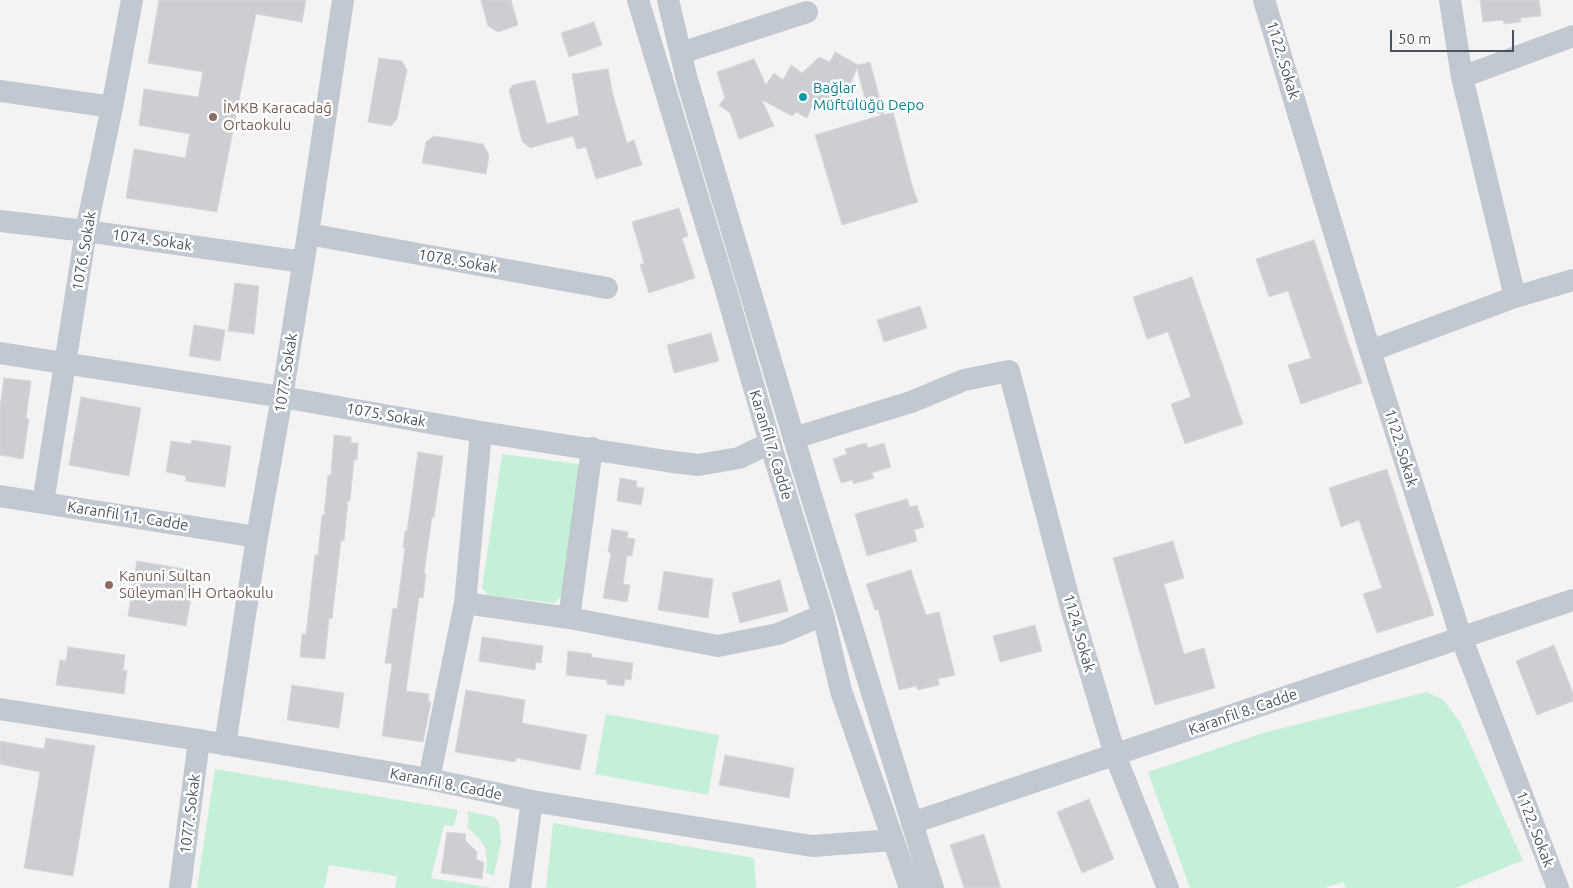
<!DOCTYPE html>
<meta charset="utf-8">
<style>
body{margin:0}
#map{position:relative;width:1573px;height:888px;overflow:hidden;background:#f4f2f2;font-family:Ubuntu,sans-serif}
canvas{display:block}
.scale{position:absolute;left:1390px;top:30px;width:124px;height:22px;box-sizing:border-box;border:2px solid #4a5460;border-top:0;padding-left:6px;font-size:15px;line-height:18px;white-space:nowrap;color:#4a5460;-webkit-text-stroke:4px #fff;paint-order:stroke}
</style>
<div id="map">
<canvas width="1573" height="888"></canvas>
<div class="scale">50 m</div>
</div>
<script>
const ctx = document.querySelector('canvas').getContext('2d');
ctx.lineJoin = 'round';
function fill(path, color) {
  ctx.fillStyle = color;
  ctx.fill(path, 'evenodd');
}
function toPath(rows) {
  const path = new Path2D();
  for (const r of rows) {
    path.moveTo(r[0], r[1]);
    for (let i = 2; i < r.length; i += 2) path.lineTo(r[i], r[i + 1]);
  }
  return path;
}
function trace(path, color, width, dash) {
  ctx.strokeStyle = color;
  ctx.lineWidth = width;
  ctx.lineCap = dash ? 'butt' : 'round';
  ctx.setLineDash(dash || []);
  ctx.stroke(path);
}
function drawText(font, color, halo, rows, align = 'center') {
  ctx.font = font + ' Ubuntu,sans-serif';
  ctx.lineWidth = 5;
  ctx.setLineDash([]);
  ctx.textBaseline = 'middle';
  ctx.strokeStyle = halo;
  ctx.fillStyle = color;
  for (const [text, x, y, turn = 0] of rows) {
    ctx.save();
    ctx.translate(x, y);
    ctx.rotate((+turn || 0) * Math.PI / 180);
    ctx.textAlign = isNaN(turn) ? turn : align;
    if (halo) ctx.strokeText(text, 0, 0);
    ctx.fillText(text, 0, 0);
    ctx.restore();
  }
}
fill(toPath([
 [502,454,579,464,565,593,554,603,488,595,482,588],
 [1427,692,1443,700,1460,722,1523,860,1456,888,1346,888,1343,882,1324,888,1190,888,1148,772,1263,733],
 [606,714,719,735,708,795,595,774],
 [215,769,458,810,454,826,444,825,431,878,493,888,395,888,397,876,329,865,324,888,197,888],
 [467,811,494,817,499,822,501,842,494,875,486,873,487,860,485,848,479,838,467,827,469,819],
 [553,823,754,858,756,888,546,888]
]), '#c3f0d6');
const building = toPath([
 [159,0,306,0,302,22,256,14,217,212,126,198,134,149,185,158,190,134,139,125,144,89,198,97,203,72,148,63,159,0],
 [481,0,511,0,518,25,498,32,488,26,481,0],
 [1480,0,1539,0,1541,16,1520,18,1521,22,1504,24,1503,20,1483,22,1480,0],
 [594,22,602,45,569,57,561,33,594,22],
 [835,52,858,65,870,62,884,115,893,112,912,185,918,202,842,225,815,135,882,115,867,107,857,68,846,95,842,93,836,106,815,99,807,118,796,112,792,116,762,100,774,126,739,139,730,113,719,105,725,98,717,72,754,59,766,85,774,73,783,80,791,65,802,73,819,57,830,62,835,52],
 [379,58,402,61,407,70,397,119,391,126,368,122,379,58],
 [608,69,613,95,627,143,634,140,642,165,596,179,586,147,577,149,573,136,530,148,522,141,509,90,513,85,535,80,547,124,579,115,572,74,608,69],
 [434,136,483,144,489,155,486,174,422,163,426,142,434,136],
 [679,208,688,236,682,238,695,278,649,293,640,265,644,263,632,222,679,208],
 [1314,240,1362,383,1301,404,1288,365,1311,358,1288,291,1269,297,1256,259,1314,240],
 [1192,277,1243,424,1185,444,1171,404,1191,397,1168,332,1147,339,1133,297,1192,277],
 [235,283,259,286,254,334,228,331,235,283],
 [920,306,927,328,884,342,877,320,920,306],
 [194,325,225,330,220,361,189,356,194,325],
 [711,333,719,361,674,373,667,345,711,333],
 [4,378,31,381,26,418,29,419,23,459,0,455,0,407,4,378],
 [81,397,141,408,129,476,69,465,81,397],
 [334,435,351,437,351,443,358,443,357,460,354,460,350,501,348,501,344,541,341,540,332,619,329,618,325,659,300,657,302,634,306,634,315,555,318,555,322,515,324,515,328,475,331,475,334,435],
 [192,440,231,446,225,487,185,481,186,476,166,472,171,441,191,444,192,440],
 [866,443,868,448,884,443,891,467,872,473,874,478,853,484,853,480,841,483,833,459,847,454,845,449,866,443],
 [418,452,443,456,434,517,432,517,424,574,426,574,423,598,419,597,406,691,429,694,428,702,431,702,423,742,382,736,392,664,385,663,393,608,397,609,405,548,403,548,405,531,407,531,418,452],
 [1387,469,1434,615,1377,633,1363,594,1382,588,1359,520,1341,527,1329,488,1387,469],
 [620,478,637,481,636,487,644,488,641,505,617,501,620,478],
 [907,499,910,507,917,505,924,527,914,530,917,541,867,556,855,514,907,499],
 [612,529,628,532,627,538,635,539,632,556,627,556,623,584,630,585,627,602,603,598,611,553,608,552,612,529],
 [1173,541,1184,578,1164,584,1184,654,1204,648,1215,688,1155,705,1113,558,1173,541],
 [137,561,196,571,186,626,128,616,137,561],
 [911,570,926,615,939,612,955,675,938,679,939,685,918,690,916,686,899,690,878,609,875,610,866,584,911,570],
 [664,571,713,579,708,618,658,610,664,571],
 [780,580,788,611,740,623,732,593,780,580],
 [1035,625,1042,651,1000,662,993,636,1035,625],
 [482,637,543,646,541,663,536,662,535,670,479,661,482,637],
 [1554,645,1573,693,1573,701,1537,715,1516,661,1554,645],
 [68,647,125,655,123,671,127,670,124,694,56,685,60,660,66,661,68,647],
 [568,651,592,654,591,657,633,663,631,680,625,679,624,686,607,684,607,680,566,675,568,651],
 [292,685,344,693,339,728,287,720,292,685],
 [466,690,525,700,522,723,587,735,580,770,516,758,515,762,455,752,466,690],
 [46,738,95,746,73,876,24,868,40,772,0,764,0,741,44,749,46,738],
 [725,755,794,768,789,798,719,785,725,755],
 [1089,799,1114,859,1082,873,1057,812,1089,799],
 [447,832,466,834,465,840,477,852,476,859,484,863,482,879,441,873,447,832],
 [984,834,1001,888,964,888,950,845,984,834]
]);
fill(building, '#ccced4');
trace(building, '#d6d8dd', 1);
trace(toPath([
 [638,0,725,287,770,443,823,615,841,691,910,888],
 [668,0,687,80,810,492,923,858,933,888],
 [1264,0,1370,351,1461,637,1558,888],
 [1450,0,1462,77,1515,297],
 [681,53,807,12],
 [1462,77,1573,36],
 [0,91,112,107],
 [0,221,86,231,303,262],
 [308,234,607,288],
 [1370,351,1515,297,1573,280],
 [0,353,282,397,481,432,666,461,698,465,739,458,770,443],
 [794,438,911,402,964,380,1009,371,1072,611,1115,755,1168,888],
 [0,496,257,537],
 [43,503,86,231,112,107,132,0],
 [465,603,569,618,718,646,778,634,823,615],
 [569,618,592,448],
 [0,709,199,740,429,779,532,801,812,846,893,840],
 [225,745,257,537,282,397,308,234,343,0],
 [429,779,465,603,481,432],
 [912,823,1573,600],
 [180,888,199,740],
 [520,888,532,801]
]), '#c0c9d1', 22);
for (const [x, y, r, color] of [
 [803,97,5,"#0f9aa8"],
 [213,117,5,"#8d6e63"],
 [109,585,5,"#8d6e63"]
]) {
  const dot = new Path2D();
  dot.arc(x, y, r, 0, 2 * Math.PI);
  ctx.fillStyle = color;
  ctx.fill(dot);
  trace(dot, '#fff', 2);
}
drawText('15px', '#4a5460', '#fff', [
 ["1122. Sokak",1283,60,73],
 ["1074. Sokak",152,240,8],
 ["1076. Sokak",84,251,-80],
 ["1078. Sokak",458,261,10],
 ["1077. Sokak",286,373,-81],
 ["1075. Sokak",386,415,10],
 ["Karanfil 7. Cadde",771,445,73],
 ["1122. Sokak",1401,448,73],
 ["Karanfil 11. Cadde",128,516,9],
 ["1124. Sokak",1079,633,74],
 ["Karanfil 8. Cadde",1243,712,-19],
 ["Karanfil 8. Cadde",446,784,11],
 ["1077. Sokak",190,814,-83],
 ["1122. Sokak",1535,829,69]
]);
drawText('15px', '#0d838f', '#fff', [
 ["Bağlar",813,88],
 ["Müftülüğü Depo",813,105]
], 'left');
drawText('15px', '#785e54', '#fff', [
 ["İMKB Karacadağ",223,108],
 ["Ortaokulu",223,125],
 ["Kanuni Sultan",119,576],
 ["Süleyman İH Ortaokulu",119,593]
], 'left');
</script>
